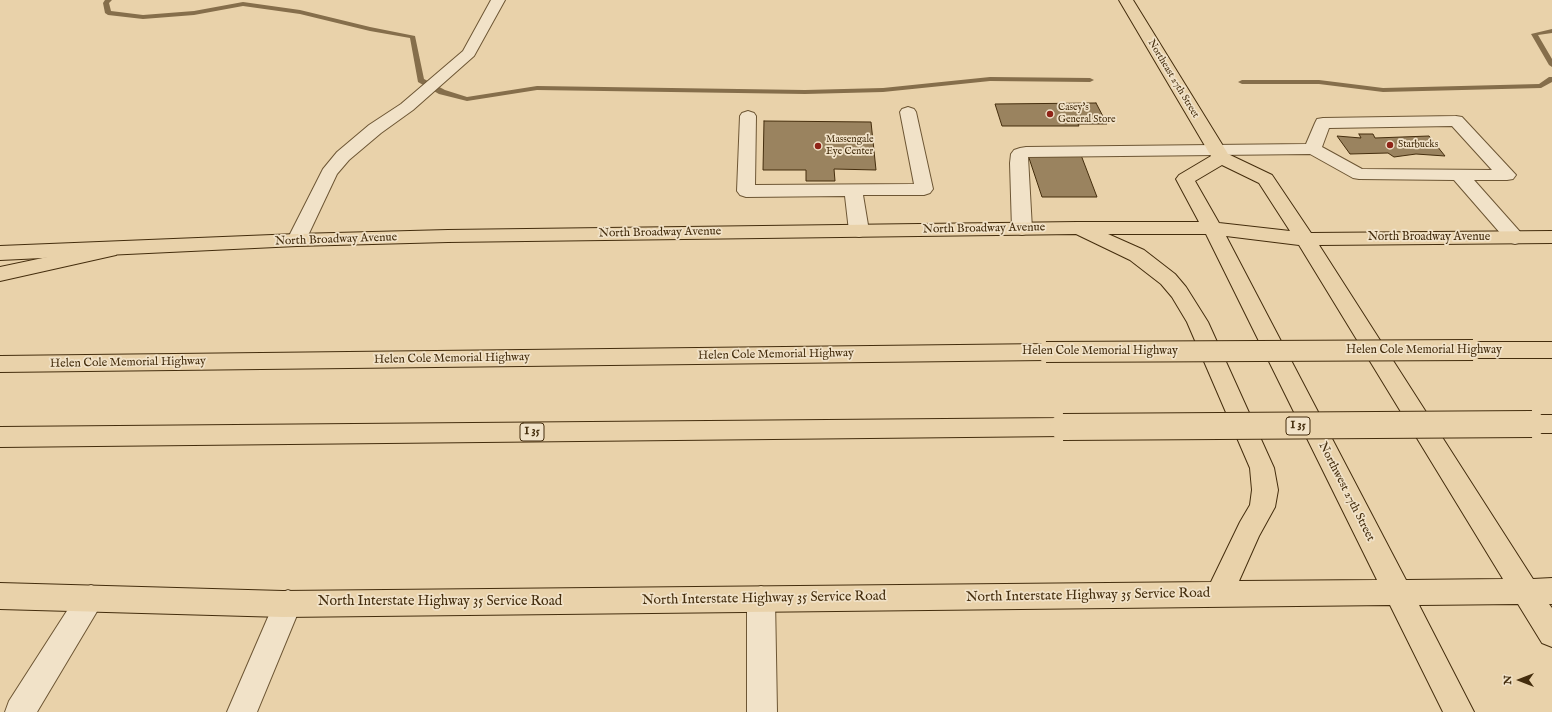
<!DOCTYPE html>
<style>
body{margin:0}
#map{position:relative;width:1552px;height:712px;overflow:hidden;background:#e9d2aa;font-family:"IM FELL English",serif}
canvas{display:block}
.north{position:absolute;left:1500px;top:660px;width:40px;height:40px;-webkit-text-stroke:3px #f1e2c8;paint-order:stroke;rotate:270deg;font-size:11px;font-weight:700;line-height:16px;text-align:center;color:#442d0d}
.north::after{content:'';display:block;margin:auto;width:14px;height:18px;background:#442d0d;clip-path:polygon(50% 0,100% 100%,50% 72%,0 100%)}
</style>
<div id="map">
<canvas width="1552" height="712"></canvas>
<div class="north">N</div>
</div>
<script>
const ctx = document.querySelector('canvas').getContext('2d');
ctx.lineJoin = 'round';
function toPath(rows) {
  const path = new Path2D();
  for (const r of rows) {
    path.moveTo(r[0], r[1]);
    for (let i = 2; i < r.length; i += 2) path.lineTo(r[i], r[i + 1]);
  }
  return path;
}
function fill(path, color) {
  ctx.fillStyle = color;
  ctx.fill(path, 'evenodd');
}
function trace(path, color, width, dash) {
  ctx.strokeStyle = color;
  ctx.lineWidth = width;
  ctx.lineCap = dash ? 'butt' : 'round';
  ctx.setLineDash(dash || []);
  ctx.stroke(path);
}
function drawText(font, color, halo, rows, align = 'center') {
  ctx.font = font + ' "IM FELL English",serif';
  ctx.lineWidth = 3.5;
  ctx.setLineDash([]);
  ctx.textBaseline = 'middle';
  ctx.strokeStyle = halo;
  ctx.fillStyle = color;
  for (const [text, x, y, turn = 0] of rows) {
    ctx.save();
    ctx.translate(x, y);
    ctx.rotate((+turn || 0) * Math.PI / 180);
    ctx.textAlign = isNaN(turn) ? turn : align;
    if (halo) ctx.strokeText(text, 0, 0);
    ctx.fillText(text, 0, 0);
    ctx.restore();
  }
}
fill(toPath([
 [105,0,112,0,109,3,111,11,143,15,194,11,243,2,300,10,370,27,415,36,424,79,445,90,467,97,537,86,805,90,883,88,990,77,1090,78,1094,80,1090,82,990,81,883,92,805,94,537,90,467,101,439,94,418,82,410,38,370,31,300,14,243,6,194,15,143,19,108,15,105,13,103,3,105,0],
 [1552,29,1552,33,1538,35,1552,59,1552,67,1549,65,1531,34,1552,29],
 [1549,77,1552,77,1552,82,1541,88,1383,92,1319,84,1242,84,1238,82,1242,80,1319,80,1383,88,1539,84,1549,77]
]), '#856e4b');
const building = toPath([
 [1096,103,1107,124,1078,124,1079,126,1002,126,995,104,1096,103],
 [764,121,871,122,876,170,834,169,835,181,806,181,806,170,763,170,764,121],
 [1359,134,1373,134,1375,138,1429,136,1445,156,1416,154,1394,157,1388,153,1350,154,1337,136,1361,138,1359,134],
 [1028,155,1081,155,1097,197,1042,197,1028,155]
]);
fill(building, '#9a835f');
trace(building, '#442d0d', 1);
const minor = toPath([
 [491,0,505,0,474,56,413,110,381,133,349,160,337,174,304,244,297,246,290,244,287,240,323,169,337,152,369,125,401,104,463,51,491,0],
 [908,107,914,109,916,112,933,189,930,193,924,195,863,195,869,231,866,235,859,237,852,235,849,231,845,196,746,197,740,195,737,191,740,116,742,113,748,111,754,113,756,116,755,185,914,184,900,112,902,109,908,107],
 [1456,116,1462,117,1516,175,1513,179,1507,180,1474,180,1522,234,1525,238,1522,242,1515,244,1508,242,1454,180,1359,179,1353,178,1310,154,1028,157,1032,229,1029,233,1022,235,1015,233,1012,229,1010,163,1011,154,1014,150,1020,148,1026,147,1306,144,1315,123,1317,119,1323,118,1456,116],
 [1452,126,1492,170,1362,169,1322,147,1329,128,1452,126],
 [91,585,101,589,105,598,37,712,5,712,9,701,81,589,91,585],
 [761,586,771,590,775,599,777,712,747,712,747,599,751,590,761,586],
 [288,590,298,594,302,603,257,712,227,712,278,594,288,590]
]);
const major = toPath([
 [1119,0,1133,0,1228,154,1272,175,1311,233,1552,231,1552,243,1319,245,1533,579,1552,578,1552,604,1549,604,1552,608,1552,647,1542,643,1518,604,1419,605,1474,712,1443,712,1390,605,283,617,0,609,0,583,283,591,1211,582,1240,522,1250,505,1252,490,1250,468,1187,322,1172,297,1161,284,1130,260,1076,234,448,242,297,246,0,260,0,246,297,234,448,230,1077,222,1199,222,1176,179,1179,175,1211,156,1119,0],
 [1222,165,1259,183,1290,231,1219,223,1195,181,1222,165],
 [1108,234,1206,234,1377,580,1239,581,1259,536,1275,507,1278,490,1274,468,1208,322,1186,287,1175,274,1144,250,1108,234],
 [1226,236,1299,245,1503,579,1406,580,1226,236]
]);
const highway = toPath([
 [109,244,116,245,119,250,116,255,0,281,0,267,109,244],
 [1473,342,1552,342,1552,358,1473,358,1465,356,1462,350,1465,344,1473,342],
 [1046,344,1054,346,1057,352,1054,358,1046,360,0,372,0,356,1046,344],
 [1532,415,1552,415,1552,433,1532,433,1524,431,1520,424,1524,417,1532,415],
 [1063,418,1071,420,1075,427,1071,434,1063,436,0,447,0,427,1063,418]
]);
trace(minor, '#6d5634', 2);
trace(major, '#442d0d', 2);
trace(highway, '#442d0d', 2);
fill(minor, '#f1e2c8');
fill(major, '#e9d2aa');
fill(highway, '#e9d2aa');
const highwayBridgeFar1 = toPath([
 [1046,352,1473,350]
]);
const highwayBridge = toPath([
 [1063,427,1532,424]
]);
trace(highwayBridgeFar1, '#442d0d', 22, []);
trace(highwayBridge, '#442d0d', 28, []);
trace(highwayBridgeFar1, '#e9d2aa', 20);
trace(highwayBridge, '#e9d2aa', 26);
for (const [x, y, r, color] of [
 [1050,114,4,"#8f2418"],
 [1390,145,4,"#8f2418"],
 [818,146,4,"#8f2418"]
]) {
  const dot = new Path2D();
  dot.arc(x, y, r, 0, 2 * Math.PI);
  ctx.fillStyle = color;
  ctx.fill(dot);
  trace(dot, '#f1e2c8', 1.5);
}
drawText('10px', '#442d0d', '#f1e2c8', [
 ["Northeast 27th Street",1173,79,59]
]);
drawText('10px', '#442d0d', '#f1e2c8', [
 ["Casey's",1058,108],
 ["General Store",1058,120],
 ["Massengale",826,140],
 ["Eye Center",826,152],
 ["Starbucks",1398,145]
], 'left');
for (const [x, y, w] of [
 [1298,426,24],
 [532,432,24]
]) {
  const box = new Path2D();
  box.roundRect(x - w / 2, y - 9, w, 18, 3);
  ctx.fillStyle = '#f1e2c8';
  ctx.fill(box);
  trace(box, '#442d0d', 1);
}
drawText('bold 11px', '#442d0d', null, [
 ["I 35",1298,426],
 ["I 35",532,432]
]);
drawText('12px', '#442d0d', '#f1e2c8', [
 ["North Broadway Avenue",984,229,-1],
 ["North Broadway Avenue",660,233,-1],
 ["North Broadway Avenue",1429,238],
 ["North Broadway Avenue",336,240,-2],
 ["Helen Cole Memorial Highway",1424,351],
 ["Helen Cole Memorial Highway",1100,352],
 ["Helen Cole Memorial Highway",776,355,-1],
 ["Helen Cole Memorial Highway",452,359,-1],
 ["Helen Cole Memorial Highway",128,363,-1],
 ["Northwest 27th Street",1346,492,63]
]);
drawText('14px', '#442d0d', '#f1e2c8', [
 ["North Interstate Highway 35 Service Road",1088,596,-1],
 ["North Interstate Highway 35 Service Road",764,599,-1],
 ["North Interstate Highway 35 Service Road",440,602]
]);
</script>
